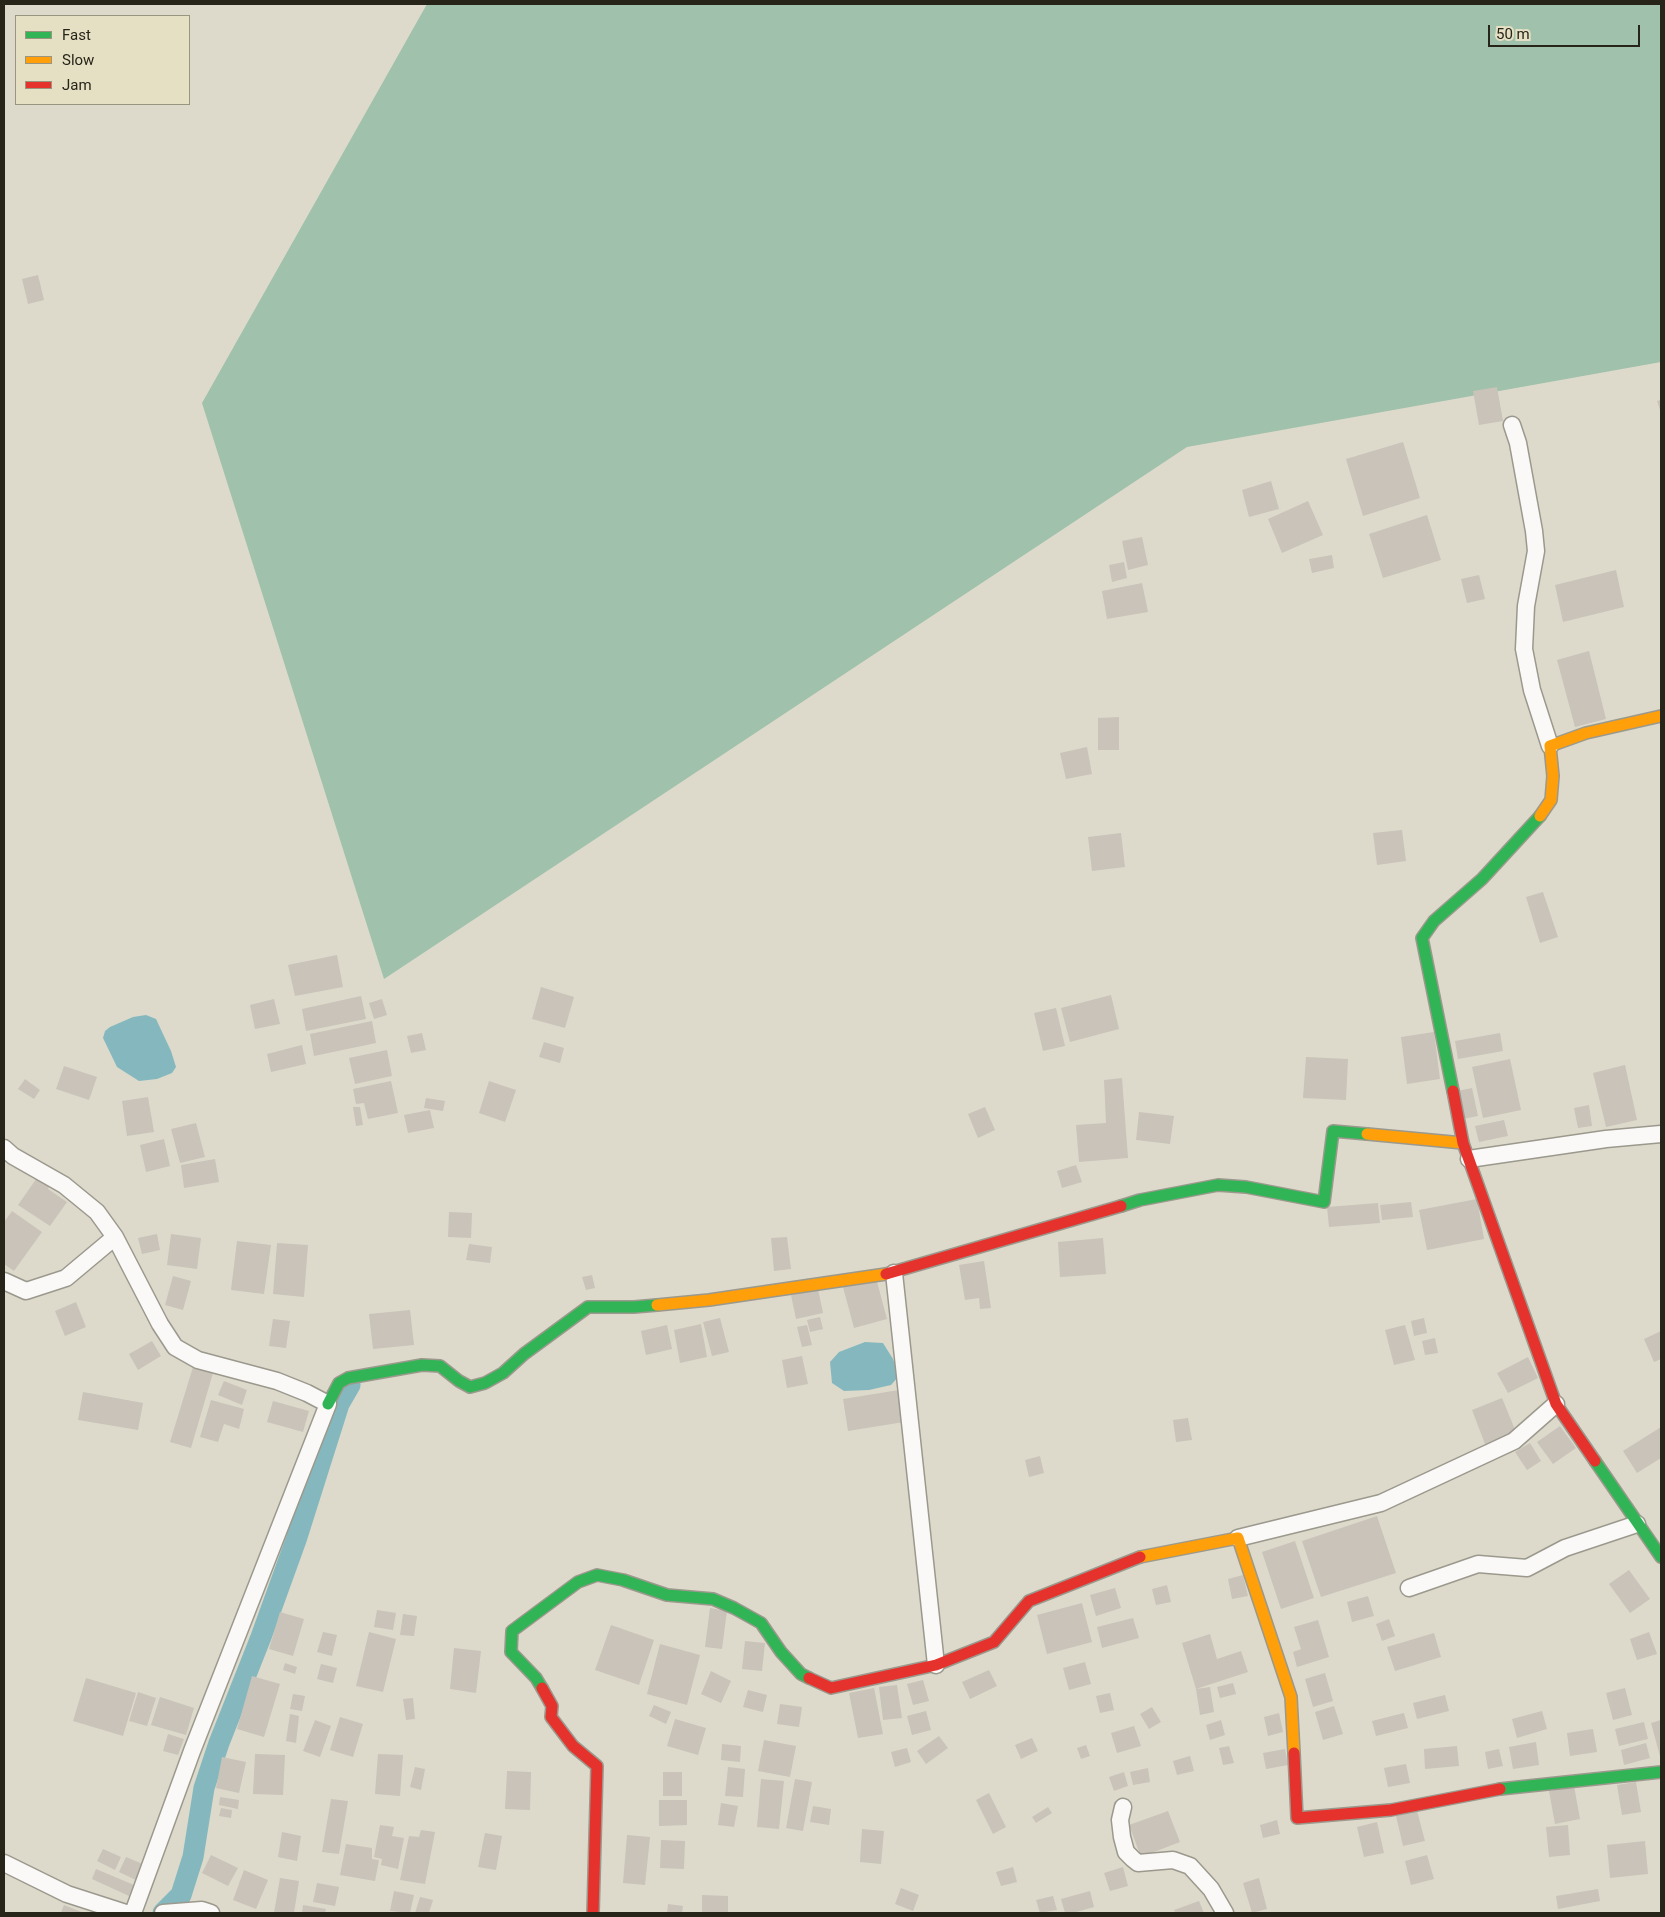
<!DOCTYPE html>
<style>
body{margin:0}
#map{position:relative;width:1665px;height:1917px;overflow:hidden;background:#dddacb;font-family:Roboto,sans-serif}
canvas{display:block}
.frame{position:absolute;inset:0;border:5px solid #27251a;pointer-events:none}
.legend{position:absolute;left:15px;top:15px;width:175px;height:90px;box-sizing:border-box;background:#e5e0c3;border:1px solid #99957f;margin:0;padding:6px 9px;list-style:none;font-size:15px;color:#27251a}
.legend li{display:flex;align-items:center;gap:10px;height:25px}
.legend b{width:25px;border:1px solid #99957f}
.scale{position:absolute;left:1488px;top:25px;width:152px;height:22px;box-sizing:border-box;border:2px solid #27251a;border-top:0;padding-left:6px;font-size:15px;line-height:18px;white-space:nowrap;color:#27251a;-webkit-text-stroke:4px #e5e0c3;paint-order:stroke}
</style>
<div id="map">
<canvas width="1665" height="1917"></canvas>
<div class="frame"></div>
<ul class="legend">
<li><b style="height:6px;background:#30b455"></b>Fast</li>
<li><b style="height:6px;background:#ff9f0a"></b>Slow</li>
<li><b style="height:6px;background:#e5322d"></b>Jam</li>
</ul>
<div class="scale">50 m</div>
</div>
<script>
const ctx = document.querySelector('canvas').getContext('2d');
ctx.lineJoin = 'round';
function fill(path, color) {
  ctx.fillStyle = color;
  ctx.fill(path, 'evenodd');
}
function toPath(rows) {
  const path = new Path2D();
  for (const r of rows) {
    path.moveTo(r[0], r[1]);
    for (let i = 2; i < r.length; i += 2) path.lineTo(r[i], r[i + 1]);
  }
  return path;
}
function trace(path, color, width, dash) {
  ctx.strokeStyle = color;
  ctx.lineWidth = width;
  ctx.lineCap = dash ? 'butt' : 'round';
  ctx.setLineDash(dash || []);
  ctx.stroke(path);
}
fill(toPath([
 [427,4,1661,4,1661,362,1187,447,384,979,202,403]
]), '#a0c1ab');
fill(toPath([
 [146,1015,156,1019,171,1051,176,1067,172,1073,157,1079,139,1081,117,1067,103,1038,105,1031,110,1027,133,1017],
 [865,1342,883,1343,893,1359,899,1376,891,1385,869,1390,844,1391,832,1383,830,1362,839,1352]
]), '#85b8be');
trace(toPath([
 [163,1913,181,1895,193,1857,204,1788,219,1743,261,1637,296,1540,339,1404,350,1385]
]), '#85b8be', 21);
fill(toPath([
 [38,275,44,300,28,304,22,279],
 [1497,387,1503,421,1479,425,1473,391],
 [1661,400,1661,413,1657,401],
 [1403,442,1420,498,1363,516,1346,459],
 [1271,481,1279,509,1249,517,1242,490],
 [1308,501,1323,535,1282,553,1268,519],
 [1427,515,1441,560,1383,578,1369,534],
 [1142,537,1148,565,1128,570,1122,541],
 [1332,555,1334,568,1312,573,1309,559],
 [1124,562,1127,578,1112,582,1109,565],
 [1616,570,1624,607,1563,622,1555,585],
 [1479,575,1485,599,1467,603,1461,579],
 [1142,583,1148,612,1107,619,1102,591],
 [1589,651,1606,719,1575,727,1557,660],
 [1119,717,1119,750,1098,750,1098,718],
 [1087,747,1092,774,1066,779,1060,753],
 [1402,830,1406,861,1377,865,1373,833],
 [1121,833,1125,867,1092,871,1088,837],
 [1543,892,1558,937,1540,943,1526,897],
 [337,955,343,987,295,996,288,965],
 [541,987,574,997,565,1028,532,1019],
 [1111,995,1119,1029,1070,1042,1061,1008],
 [361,996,366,1019,306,1031,302,1009],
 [274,999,280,1024,255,1029,250,1005],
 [382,999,387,1015,374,1019,369,1003],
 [1056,1008,1065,1046,1043,1051,1034,1013],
 [372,1021,376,1043,314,1056,310,1034],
 [1434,1032,1440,1079,1407,1084,1401,1037],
 [422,1033,426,1050,411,1053,407,1036],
 [1500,1033,1503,1051,1458,1059,1455,1041],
 [544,1042,564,1048,560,1063,539,1057],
 [302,1045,306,1064,271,1072,267,1054],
 [387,1050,392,1076,355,1084,349,1058],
 [1306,1057,1348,1059,1346,1100,1303,1098],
 [1510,1059,1521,1110,1483,1118,1472,1067],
 [1625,1065,1637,1120,1606,1127,1593,1073],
 [64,1066,97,1077,89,1100,56,1089],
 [1122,1078,1128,1158,1079,1162,1076,1125,1106,1123,1104,1080],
 [25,1079,40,1090,34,1099,18,1089],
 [391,1081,398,1113,368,1119,364,1103,356,1104,353,1089],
 [489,1081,516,1090,505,1122,479,1113],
 [1472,1088,1478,1116,1463,1119,1457,1091],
 [148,1097,154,1132,127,1136,122,1101],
 [426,1098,445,1101,443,1111,424,1108],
 [1589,1105,1592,1126,1578,1128,1574,1108],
 [353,1107,360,1107,363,1125,356,1126],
 [985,1107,995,1130,978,1138,968,1114],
 [430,1110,434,1128,408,1133,404,1115],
 [1139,1112,1174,1116,1170,1144,1136,1140],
 [1504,1120,1508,1136,1479,1142,1475,1126],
 [196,1123,205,1157,180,1163,171,1129],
 [164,1139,170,1166,146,1172,140,1145],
 [215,1159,219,1182,184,1188,181,1165],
 [1076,1165,1082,1182,1062,1188,1057,1171],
 [39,1175,51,1184,48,1189,67,1202,50,1226,18,1205],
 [1477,1199,1484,1239,1427,1250,1419,1210],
 [1411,1202,1413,1217,1382,1220,1380,1205],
 [1378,1203,1380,1223,1329,1227,1327,1207],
 [12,1211,42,1232,14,1271,4,1264,4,1222],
 [449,1212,472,1213,471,1238,448,1237],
 [157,1234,160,1250,142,1254,138,1238],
 [171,1234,201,1238,197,1269,167,1265],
 [787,1237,791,1269,774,1271,771,1238],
 [1103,1238,1106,1274,1060,1277,1058,1242],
 [237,1241,271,1245,264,1294,231,1290],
 [277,1243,308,1245,304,1297,273,1294],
 [469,1244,492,1247,490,1263,466,1260],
 [984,1261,991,1308,980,1309,979,1298,965,1300,959,1265],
 [592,1275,595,1288,586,1290,582,1277],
 [173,1276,191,1281,183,1310,165,1305],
 [876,1278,887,1319,854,1328,843,1287],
 [818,1289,823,1313,796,1319,791,1295],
 [76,1302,86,1327,65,1336,55,1311],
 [410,1310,414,1345,373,1349,369,1314],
 [820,1317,823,1329,810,1332,807,1320],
 [720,1318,729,1352,712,1356,703,1322],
 [1424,1318,1427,1333,1414,1336,1411,1321],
 [273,1319,290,1321,286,1348,269,1346],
 [701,1324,707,1357,680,1363,674,1330],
 [667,1325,672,1349,646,1355,641,1331],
 [807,1325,812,1345,802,1347,797,1327],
 [1405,1325,1415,1360,1394,1365,1385,1330],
 [1661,1331,1661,1359,1654,1362,1644,1339],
 [1435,1338,1438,1353,1425,1355,1422,1341],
 [152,1341,161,1356,138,1370,129,1354],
 [802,1356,808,1384,787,1388,782,1360],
 [1528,1357,1538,1378,1508,1393,1497,1373],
 [193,1367,213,1373,191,1448,170,1442],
 [224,1381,247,1390,242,1405,218,1395],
 [899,1390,904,1422,848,1431,843,1399],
 [83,1392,143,1403,138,1430,78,1420],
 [1502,1398,1516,1432,1485,1444,1472,1410],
 [211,1400,244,1409,239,1429,224,1424,218,1442,200,1437],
 [273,1401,309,1411,303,1432,267,1422],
 [1188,1418,1192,1440,1176,1442,1173,1420],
 [1560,1426,1576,1448,1553,1464,1537,1442],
 [1661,1427,1661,1458,1637,1473,1623,1451],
 [1530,1443,1541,1461,1527,1470,1515,1452],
 [1040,1456,1044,1473,1029,1477,1025,1460],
 [1377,1516,1396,1573,1321,1597,1302,1541],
 [1295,1541,1314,1598,1281,1609,1262,1552],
 [1629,1570,1650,1599,1630,1613,1609,1584],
 [1243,1575,1248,1596,1232,1599,1228,1579],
 [1167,1585,1171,1602,1156,1605,1152,1589],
 [1115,1588,1121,1608,1096,1616,1090,1595],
 [1368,1596,1374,1616,1352,1622,1347,1602],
 [1082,1603,1092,1642,1047,1654,1037,1615],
 [710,1608,727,1611,722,1649,705,1647],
 [377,1610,396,1613,393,1630,374,1627],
 [280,1612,304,1619,293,1656,269,1649],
 [403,1614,417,1616,414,1636,400,1635],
 [1133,1618,1139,1638,1102,1648,1097,1627],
 [1389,1619,1395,1636,1382,1641,1376,1624],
 [1318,1620,1329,1657,1297,1667,1293,1652,1301,1649,1294,1627],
 [611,1625,654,1640,639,1685,595,1670],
 [323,1632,337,1635,332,1656,317,1652],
 [369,1632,396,1639,383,1692,356,1686],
 [1649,1632,1657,1654,1637,1660,1630,1639],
 [1434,1633,1441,1657,1395,1671,1387,1647],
 [1210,1634,1217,1659,1241,1651,1248,1672,1196,1689,1182,1643],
 [745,1641,765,1643,762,1671,742,1669],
 [660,1644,700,1655,687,1705,647,1694],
 [454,1648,481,1651,476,1693,450,1689],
 [1085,1662,1091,1684,1069,1690,1063,1668],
 [285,1663,297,1667,295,1674,283,1670],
 [321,1664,337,1668,333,1683,317,1679],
 [989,1670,997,1686,970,1699,962,1682],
 [711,1671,731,1681,721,1703,701,1694],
 [1325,1673,1333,1701,1313,1707,1305,1679],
 [252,1676,280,1684,264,1737,237,1729],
 [86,1678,136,1693,123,1736,73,1721],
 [923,1680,929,1701,913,1705,907,1684],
 [1233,1683,1236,1694,1220,1698,1217,1687],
 [897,1685,902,1718,883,1720,879,1687],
 [1210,1687,1214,1712,1200,1715,1196,1689],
 [874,1688,883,1734,858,1738,849,1693],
 [1625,1688,1632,1715,1613,1720,1606,1693],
 [748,1690,767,1695,763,1712,743,1707],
 [138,1692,156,1698,147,1726,129,1721],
 [1110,1693,1114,1710,1100,1713,1096,1696],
 [293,1694,305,1696,302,1711,290,1709],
 [1445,1695,1449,1711,1417,1719,1413,1703],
 [160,1697,194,1708,186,1735,151,1725],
 [413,1698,415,1719,406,1720,403,1699],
 [780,1704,802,1707,799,1727,777,1724],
 [654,1705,671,1712,666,1724,649,1716],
 [1334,1706,1343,1734,1323,1740,1315,1712],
 [1152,1707,1161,1722,1149,1729,1140,1714],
 [926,1711,931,1730,912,1735,907,1716],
 [1542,1711,1547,1729,1517,1738,1512,1719],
 [1279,1713,1283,1732,1268,1736,1264,1717],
 [1404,1713,1408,1728,1376,1736,1372,1721],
 [290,1714,299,1716,296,1743,286,1741],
 [340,1717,363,1724,353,1757,330,1750],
 [675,1719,706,1728,698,1755,667,1746],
 [315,1720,331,1726,320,1757,303,1751],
 [1221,1720,1225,1735,1210,1740,1206,1725],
 [1661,1720,1661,1760,1651,1723],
 [1644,1722,1648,1739,1619,1746,1615,1729],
 [1134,1726,1141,1746,1117,1753,1111,1733],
 [1593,1729,1597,1752,1570,1756,1567,1733],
 [168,1734,184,1739,178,1755,163,1751],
 [939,1736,948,1748,926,1764,917,1751],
 [1032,1738,1038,1751,1021,1759,1015,1745],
 [764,1740,796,1746,790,1777,758,1771],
 [1536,1742,1539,1765,1513,1769,1509,1747],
 [1646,1743,1650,1758,1624,1765,1621,1750],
 [722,1744,741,1746,740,1762,721,1760],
 [1086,1745,1090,1756,1081,1759,1077,1748],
 [1229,1746,1234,1763,1223,1765,1219,1748],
 [1457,1746,1459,1766,1425,1769,1424,1749],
 [907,1748,911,1762,895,1767,891,1752],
 [1285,1749,1288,1765,1266,1769,1263,1753],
 [1499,1749,1503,1766,1488,1769,1485,1752],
 [255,1754,285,1755,283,1795,253,1794],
 [378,1754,403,1755,400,1796,375,1794],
 [1190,1756,1194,1771,1177,1775,1173,1761],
 [222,1757,246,1762,239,1793,216,1788],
 [1406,1764,1410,1783,1388,1787,1384,1768],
 [415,1767,425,1769,421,1790,410,1787],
 [728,1767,745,1769,743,1797,725,1796],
 [1148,1768,1150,1782,1133,1785,1130,1772],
 [507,1771,531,1772,530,1810,505,1809],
 [663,1772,682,1772,682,1796,663,1796],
 [1124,1772,1128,1786,1114,1791,1109,1777],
 [761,1779,784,1781,779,1829,757,1827],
 [795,1779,812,1782,803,1831,786,1828],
 [1636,1782,1641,1812,1622,1815,1617,1785],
 [1574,1786,1580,1819,1555,1824,1549,1791],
 [989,1793,1006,1827,993,1834,976,1800],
 [220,1797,239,1800,238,1809,219,1805],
 [331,1799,348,1801,339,1854,322,1852],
 [659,1800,687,1800,687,1825,659,1826],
 [721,1803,738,1806,734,1827,718,1825],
 [813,1806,831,1809,829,1825,810,1822],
 [1048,1807,1052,1813,1036,1823,1032,1817],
 [221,1808,232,1810,231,1818,219,1816],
 [1168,1811,1180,1842,1141,1857,1129,1825],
 [1417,1811,1425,1841,1403,1846,1396,1816],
 [1277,1820,1280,1834,1263,1838,1260,1825],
 [1377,1822,1384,1853,1364,1857,1357,1827],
 [380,1825,394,1827,392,1836,404,1838,398,1869,381,1865,382,1859,374,1857],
 [1568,1825,1570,1855,1549,1857,1546,1827],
 [862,1829,884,1831,881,1864,860,1862],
 [421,1830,435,1832,425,1884,400,1880,409,1836,419,1837],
 [282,1832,301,1836,297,1861,278,1857],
 [485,1833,502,1836,496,1870,478,1867],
 [627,1835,650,1837,645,1885,623,1883],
 [661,1840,685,1841,684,1869,660,1868],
 [1645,1841,1648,1874,1610,1878,1607,1845],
 [346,1844,372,1848,372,1859,379,1860,375,1881,340,1875],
 [103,1849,121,1857,115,1870,97,1861],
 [211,1855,238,1868,228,1886,202,1873],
 [1427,1855,1434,1879,1411,1885,1405,1861],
 [126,1857,145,1865,138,1881,119,1872],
 [1013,1867,1017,1882,1001,1886,996,1872],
 [1123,1867,1128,1886,1110,1891,1104,1873],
 [96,1869,134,1885,129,1896,92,1879],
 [244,1870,268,1880,256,1909,233,1900],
 [280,1878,299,1881,294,1913,274,1913],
 [1259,1878,1267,1909,1252,1913,1243,1883],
 [317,1883,339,1887,335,1906,313,1902],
 [901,1888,919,1895,913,1911,895,1904],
 [1598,1889,1600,1901,1558,1909,1556,1896],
 [394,1891,414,1895,410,1913,390,1911],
 [1090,1891,1094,1907,1073,1913,1065,1913,1061,1899],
 [702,1895,728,1896,728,1913,702,1913],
 [1053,1896,1057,1910,1040,1913,1036,1900],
 [420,1897,433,1900,429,1913,415,1913],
 [1199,1901,1204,1913,1175,1913,1174,1910],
 [668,1904,683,1906,682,1913,667,1913],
 [64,1905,84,1913,61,1913],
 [303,1905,326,1909,325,1913,302,1913]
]), '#c9c3b9');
const street = toPath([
 [1512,425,1518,443,1534,531,1536,551,1526,606,1524,649,1532,690,1550,746],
 [4,1148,13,1156,64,1185,97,1212,115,1237],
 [1469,1159,1606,1139,1661,1134],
 [894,1273,936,1665],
 [4,1281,26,1291,66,1278,115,1237,160,1324,175,1347,198,1360,277,1381,307,1393,328,1404,192,1751,133,1913],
 [1238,1538,1381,1503,1514,1441,1556,1404],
 [1409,1588,1478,1564,1527,1568,1565,1548,1637,1524],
 [1123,1807,1120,1820,1122,1837,1126,1852,1133,1859,1138,1863,1173,1860,1190,1866,1211,1889,1225,1913],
 [4,1863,67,1894,126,1913],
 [163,1913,202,1910,211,1913]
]);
const fast = toPath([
 [1453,1091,1422,938,1434,921,1482,879,1540,816],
 [1121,1206,1140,1200,1218,1185,1246,1187,1324,1202,1333,1131,1367,1134],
 [328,1404,339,1383,348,1378,422,1365,440,1366,459,1381,470,1387,485,1383,503,1373,524,1354,588,1307,634,1307,657,1305],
 [1595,1461,1661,1557],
 [542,1688,536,1678,511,1652,512,1631,578,1582,597,1575,623,1580,667,1595,713,1599,734,1608,761,1623,781,1652,801,1674,809,1678],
 [1500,1789,1661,1772]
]);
const slow = toPath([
 [1540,816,1551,800,1553,776,1550,746,1586,733,1661,716],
 [1367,1134,1463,1143],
 [657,1305,709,1300,886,1274],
 [1140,1557,1238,1538,1291,1697,1294,1753]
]);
const jam = toPath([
 [1453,1091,1463,1143,1556,1404,1595,1461],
 [886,1274,1121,1206],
 [809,1678,831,1688,936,1665,994,1642,1029,1601,1140,1557],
 [542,1688,552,1706,551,1717,573,1746,597,1766,593,1913],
 [1294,1753,1297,1818,1391,1810,1500,1789]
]);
trace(street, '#9b998d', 19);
trace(fast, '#9b998d', 14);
trace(slow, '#9b998d', 14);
trace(jam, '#9b998d', 14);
trace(street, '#faf9f7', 16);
trace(fast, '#30b455', 11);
trace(slow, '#ff9f0a', 11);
trace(jam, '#e5322d', 11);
</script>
